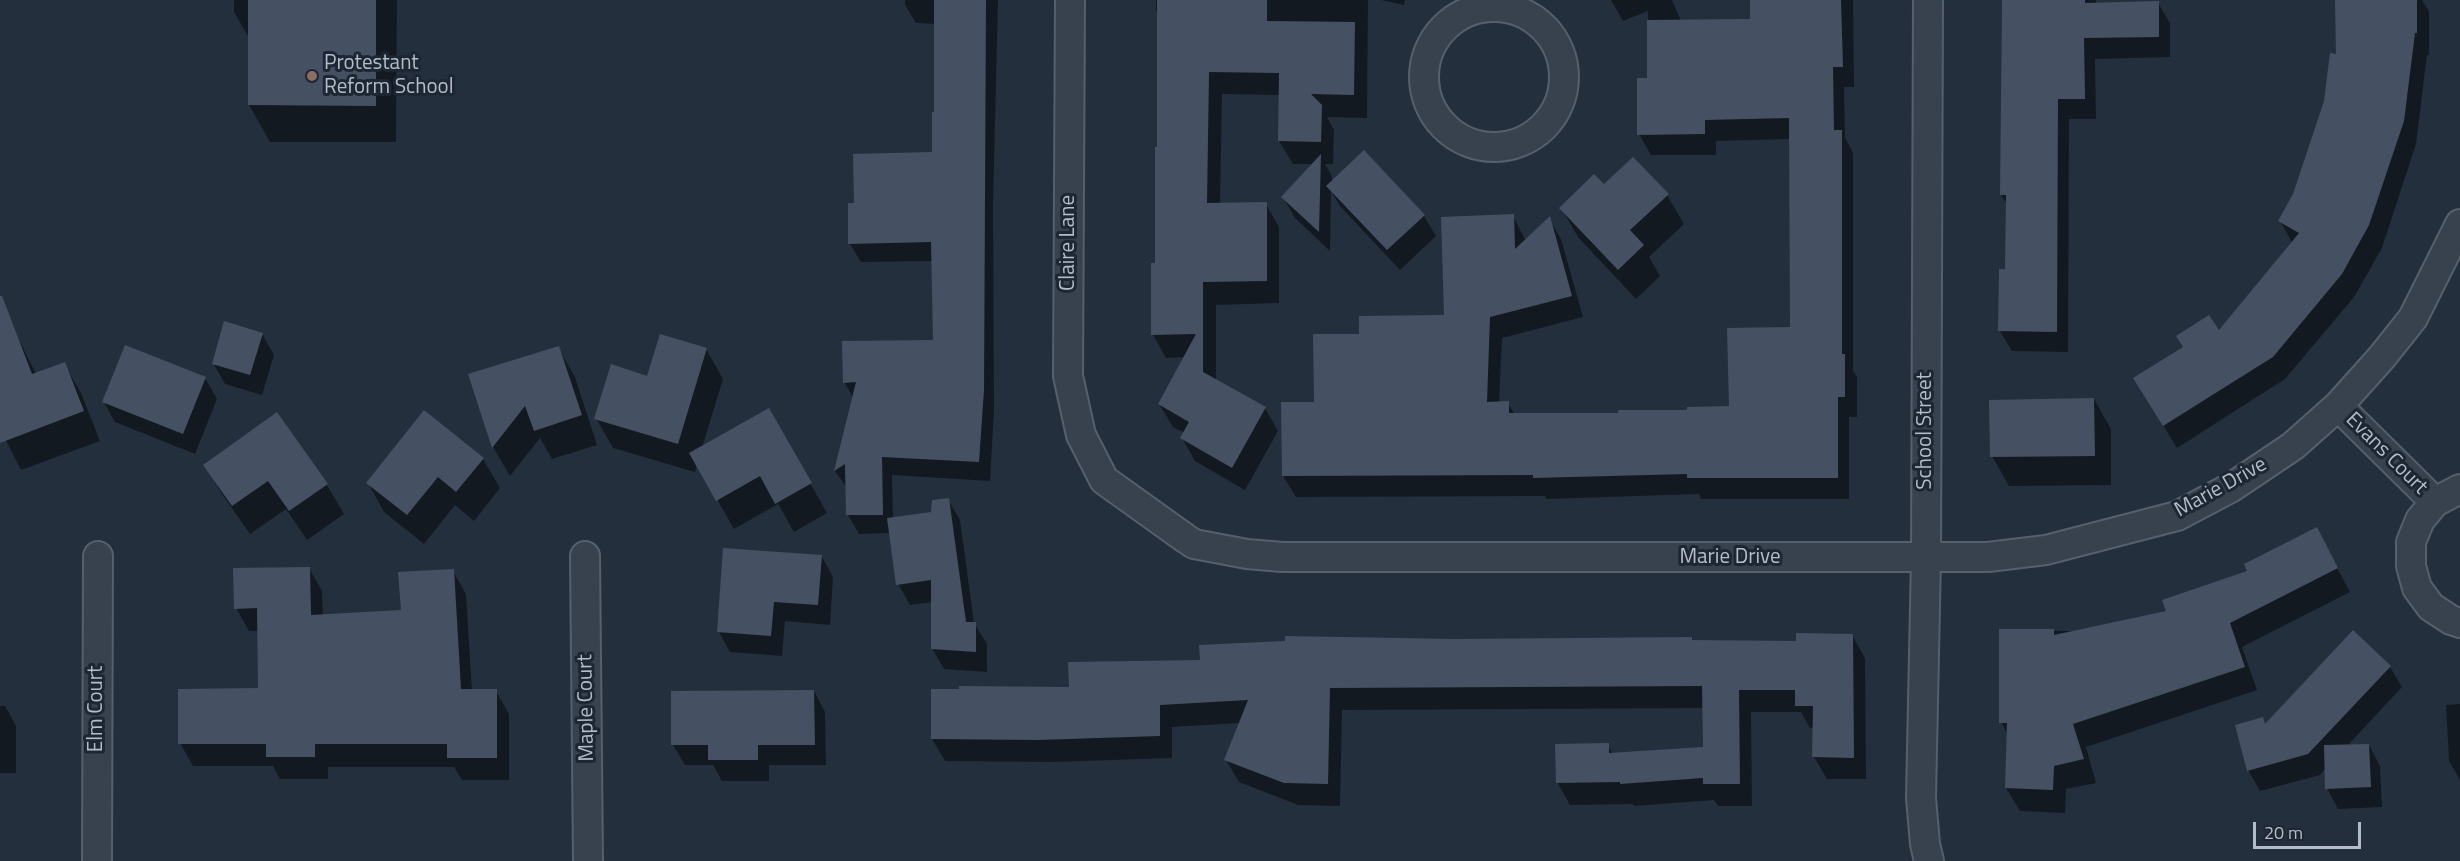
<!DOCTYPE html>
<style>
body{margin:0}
#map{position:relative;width:2460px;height:861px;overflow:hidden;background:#242f3e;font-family:"Titillium Web",sans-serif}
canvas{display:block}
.scale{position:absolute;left:2253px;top:822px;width:108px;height:27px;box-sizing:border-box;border:3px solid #b4bcc9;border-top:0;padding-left:8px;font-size:18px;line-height:21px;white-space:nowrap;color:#b4bcc9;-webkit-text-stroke:4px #1d2633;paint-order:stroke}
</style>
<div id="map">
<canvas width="2460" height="861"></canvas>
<div class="scale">20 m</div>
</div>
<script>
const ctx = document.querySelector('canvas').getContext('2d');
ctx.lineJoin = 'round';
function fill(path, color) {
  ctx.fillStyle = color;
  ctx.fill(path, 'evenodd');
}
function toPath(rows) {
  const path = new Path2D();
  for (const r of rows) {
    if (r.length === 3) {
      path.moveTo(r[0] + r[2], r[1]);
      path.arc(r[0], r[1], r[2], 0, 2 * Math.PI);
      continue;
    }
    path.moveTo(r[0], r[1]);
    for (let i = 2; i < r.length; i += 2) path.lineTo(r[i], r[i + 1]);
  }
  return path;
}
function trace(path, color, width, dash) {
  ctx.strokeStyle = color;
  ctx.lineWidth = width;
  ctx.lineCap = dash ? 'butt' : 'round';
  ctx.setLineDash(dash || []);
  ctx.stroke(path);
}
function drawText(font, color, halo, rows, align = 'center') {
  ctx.font = font + ' "Titillium Web",sans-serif';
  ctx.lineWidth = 6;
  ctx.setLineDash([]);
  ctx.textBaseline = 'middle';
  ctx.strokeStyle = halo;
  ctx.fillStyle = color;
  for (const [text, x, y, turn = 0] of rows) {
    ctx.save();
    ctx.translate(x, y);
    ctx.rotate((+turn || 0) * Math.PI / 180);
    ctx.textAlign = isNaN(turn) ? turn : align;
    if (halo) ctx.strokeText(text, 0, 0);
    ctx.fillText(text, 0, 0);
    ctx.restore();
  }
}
fill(toPath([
 [234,0,397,0,396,142,270,142,249,105,249,38,234,12],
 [905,0,998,0,993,204,994,410,990,481,892,475,893,519,933,513,948,500,960,520,974,623,987,644,987,672,944,669,932,648,933,602,910,605,898,584,891,533,859,534,848,515,847,488,835,471,854,399,844,382,934,341,933,261,861,262,850,244,855,204,934,153,935,24,916,23,905,5],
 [1156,0,1368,0,1367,118,1327,117,1334,130,1333,164,1325,164,1332,176,1332,183,1424,216,1436,236,1400,270,1340,206,1331,191,1330,251,1295,218,1283,197,1313,164,1293,164,1279,141,1280,95,1222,94,1220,204,1266,204,1279,227,1279,303,1216,305,1216,381,1265,408,1278,431,1245,490,1195,461,1182,438,1185,433,1173,427,1159,404,1185,357,1166,358,1153,335,1159,149,1159,15,1156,10],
 [1381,0,1405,0,1404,5],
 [1611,0,1672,0,1681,21,1752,20,1752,0,1853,0,1854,87,1844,87,1845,138,1853,153,1853,371,1857,377,1857,417,1849,417,1849,499,1701,499,1699,494,1546,499,1545,496,1296,497,1283,476,1315,403,1360,336,1445,317,1513,216,1526,241,1549,219,1561,239,1583,317,1502,338,1499,403,1508,403,1515,415,1619,415,1731,408,1791,328,1791,139,1716,141,1716,155,1651,155,1639,134,1649,79,1648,11,1623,21],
 [2002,0,2096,0,2096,4,2158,3,2170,23,2170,57,2095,59,2096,119,2069,119,2068,352,2012,351,2000,331,2007,271,2007,205,2001,195],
 [2337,0,2422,0,2429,11,2429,55,2427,55,2416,144,2382,248,2354,297,2285,379,2177,448,2148,401,2219,333,2293,244,2280,221,2295,195,2325,101,2337,56],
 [1604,186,1667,195,1684,224,1649,257,1660,276,1636,299,1578,237,1561,208],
 [15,332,36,374,64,364,81,393,100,441,21,470,0,429,0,338],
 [262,334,274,355,262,395,225,384,213,363],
 [558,348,575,377,597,445,552,459,540,438,510,476,493,447,469,375],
 [706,349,723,379,702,448,769,410,827,513,794,532,778,504,734,529,697,464,695,472,613,448,596,418,648,377],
 [205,378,217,399,195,454,115,422,104,402],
 [2094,399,2111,429,2111,485,2009,486,1992,456],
 [277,414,327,485,344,514,307,540,286,509,250,534,222,494,205,465],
 [483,459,500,488,474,521,455,505,424,544,384,512,368,483],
 [2329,553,2350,592,2242,647,2257,690,2086,747,2096,783,2066,789,2065,813,2020,811,2006,788,2008,735,2001,722,2000,631,2084,631,2168,612],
 [822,557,833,577,830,625,785,621,782,656,730,652,719,632],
 [309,568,322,591,323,616,402,611,453,571,466,594,472,691,496,691,509,714,509,780,462,780,454,767,328,767,328,779,280,779,273,766,193,766,180,743,259,690,258,631,249,631,236,608],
 [2353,632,2390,667,2402,687,2347,746,2369,745,2380,766,2382,807,2338,809,2327,788,2326,768,2320,775,2260,791,2248,770,2266,726],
 [1852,635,1865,658,1866,779,1827,779,1814,757,1814,728,1810,728,1801,712,1751,712,1752,806,1718,806,1714,800,1634,806,1633,804,1570,805,1557,782,1608,745,1613,755,1704,748,1703,708,1342,710,1340,806,1298,805,1239,782,1226,760,1240,723,1172,727,1172,758,1052,762,945,761,932,739,1070,688,1202,661,1455,640,1692,638,1693,641,1797,642],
 [814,691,825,712,826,765,769,765,769,781,722,781,713,765,685,765,673,745],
 [2460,704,2460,780,2449,761,2446,705],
 [0,706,5,706,16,726,16,773,0,773]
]), '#0007');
fill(toPath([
 [248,0,376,0,376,106,248,105],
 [934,0,986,0,984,390,979,462,882,457,883,515,846,515,845,464,834,471,856,382,843,383,842,341,933,340,931,242,848,244,848,203,854,203,853,154,932,152,932,112,934,112],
 [1157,0,1267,0,1267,21,1355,22,1354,95,1311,94,1322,105,1321,142,1278,141,1279,73,1209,72,1207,203,1267,202,1267,281,1203,282,1203,372,1266,407,1232,468,1180,438,1189,422,1158,404,1196,334,1151,335,1151,263,1155,263,1155,147,1157,147],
 [1750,0,1841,0,1843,67,1833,67,1834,130,1842,130,1842,354,1845,354,1845,397,1838,397,1838,478,1687,478,1687,474,1533,478,1533,475,1282,476,1281,402,1314,402,1313,334,1359,334,1359,316,1444,315,1441,217,1514,214,1515,249,1550,216,1572,296,1490,317,1487,402,1509,401,1509,413,1618,413,1618,410,1687,410,1687,407,1729,406,1727,328,1790,327,1789,118,1705,120,1705,134,1637,135,1637,78,1647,78,1647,20,1750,19],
 [2002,0,2085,0,2085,3,2159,1,2159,37,2084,38,2085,99,2058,99,2057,332,1998,331,1999,269,2005,269,2006,195,2000,195],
 [2335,0,2417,0,2417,33,2415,33,2404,121,2369,225,2342,274,2273,357,2163,426,2133,378,2183,347,2176,336,2209,315,2219,330,2299,233,2278,221,2293,194,2324,101,2330,53,2336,54],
 [1364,150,1425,215,1387,250,1326,186],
 [1321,154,1319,232,1281,197],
 [1633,157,1669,194,1630,230,1644,245,1618,270,1559,208,1594,174,1604,184],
 [0,296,2,296,32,374,65,362,84,411,0,443],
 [224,321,263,333,250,375,212,364],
 [660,334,707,348,678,444,594,419,611,364,647,376],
 [125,345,206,377,183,434,102,402],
 [559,346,582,415,534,431,525,406,492,448,468,374],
 [2094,398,2095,456,1990,457,1989,400],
 [769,408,812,483,775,504,760,476,716,501,689,453],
 [424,410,484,458,456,492,438,477,407,515,366,483],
 [277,412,328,484,289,511,268,481,232,506,203,465],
 [949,498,966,622,976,622,976,652,931,649,931,580,896,585,887,518,931,512,932,500],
 [2317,527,2338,568,2230,623,2245,667,2073,724,2084,759,2054,766,2053,790,2005,788,2007,723,1999,723,1999,629,2054,629,2054,635,2166,611,2162,600,2247,571,2244,564],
 [723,548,822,555,818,605,774,602,771,636,717,632],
 [310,567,311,615,401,610,398,572,454,569,461,689,497,689,497,758,447,758,447,744,315,744,315,757,266,757,266,744,178,744,178,689,258,688,257,608,234,609,233,568],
 [2353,630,2391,666,2308,754,2247,771,2235,725,2263,717,2265,724],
 [1796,633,1853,634,1854,758,1812,757,1813,706,1795,706,1795,690,1739,690,1740,784,1703,784,1703,778,1620,784,1620,782,1556,783,1555,744,1609,743,1609,753,1703,747,1702,686,1330,688,1328,784,1284,783,1224,760,1248,700,1160,705,1160,736,1038,740,931,739,931,689,959,689,959,686,1069,687,1068,662,1200,660,1199,645,1285,641,1285,636,1455,639,1692,637,1692,640,1796,641],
 [814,690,815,745,758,745,758,760,708,760,708,745,671,745,671,691],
 [2369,744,2371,787,2325,789,2324,745]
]), '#455162');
const street = toPath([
 [1070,0,1068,376,1081,435,1104,480,1185,538,1194,544,1247,554,1282,557,1988,557,2046,550,2177,516,2232,487,2293,446,2338,406,2382,357,2413,318,2460,224],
 [1928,0,1926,558,1921,798,1925,844,1929,861],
 [1494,77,70],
 [2338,406,2435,502],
 [2460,489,2435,502,2420,520,2411,542,2411,566,2417,588,2431,607,2451,620,2460,623],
 [585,556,588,861],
 [97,861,98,556]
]);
trace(street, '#565f6c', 32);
trace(street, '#38414e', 28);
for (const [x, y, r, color] of [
 [312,76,6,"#8d6e63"]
]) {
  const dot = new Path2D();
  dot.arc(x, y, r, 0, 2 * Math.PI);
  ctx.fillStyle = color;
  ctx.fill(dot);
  trace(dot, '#1d2633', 2);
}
drawText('21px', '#b4bcc9', '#1d2633', [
 ["Protestant",324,64],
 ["Reform School",324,88]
], 'left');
drawText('21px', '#b4bcc9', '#1d2633', [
 ["Claire Lane",1069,243,-90],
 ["School Street",1926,431,-90],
 ["Evans Court",2386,454,45],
 ["Marie Drive",2221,488,-29],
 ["Marie Drive",1730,558],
 ["Maple Court",587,708,-91],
 ["Elm Court",97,709,-90]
]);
</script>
